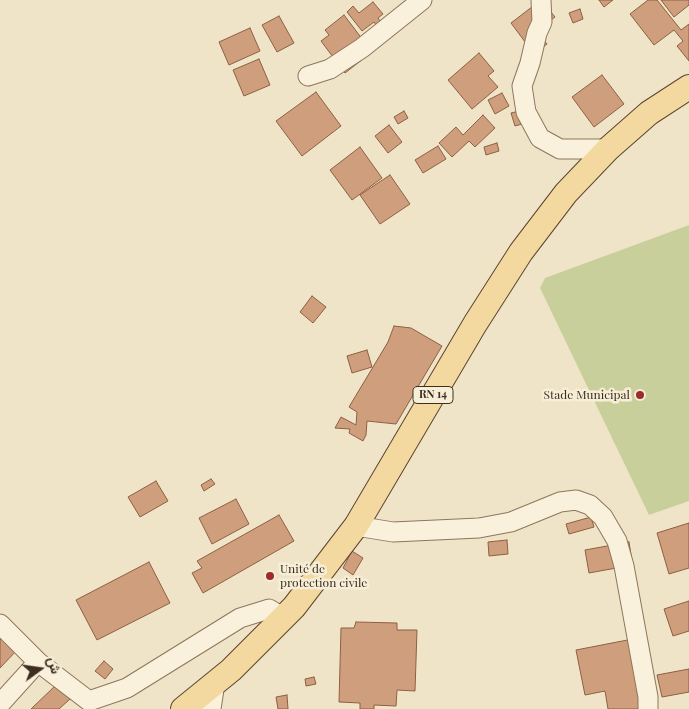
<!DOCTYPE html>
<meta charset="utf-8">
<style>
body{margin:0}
#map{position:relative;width:689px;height:709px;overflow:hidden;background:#f0e4c8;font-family:"Playfair Display",Vazirmatn,serif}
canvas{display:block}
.north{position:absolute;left:15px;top:644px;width:50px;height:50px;-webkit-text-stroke:4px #f7eed8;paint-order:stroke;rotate:76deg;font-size:14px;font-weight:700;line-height:20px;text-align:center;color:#3d2e20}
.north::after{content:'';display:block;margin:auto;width:18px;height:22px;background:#3d2e20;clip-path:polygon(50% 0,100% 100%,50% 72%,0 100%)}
</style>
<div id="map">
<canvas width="689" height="709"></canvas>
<div class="north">ش</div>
</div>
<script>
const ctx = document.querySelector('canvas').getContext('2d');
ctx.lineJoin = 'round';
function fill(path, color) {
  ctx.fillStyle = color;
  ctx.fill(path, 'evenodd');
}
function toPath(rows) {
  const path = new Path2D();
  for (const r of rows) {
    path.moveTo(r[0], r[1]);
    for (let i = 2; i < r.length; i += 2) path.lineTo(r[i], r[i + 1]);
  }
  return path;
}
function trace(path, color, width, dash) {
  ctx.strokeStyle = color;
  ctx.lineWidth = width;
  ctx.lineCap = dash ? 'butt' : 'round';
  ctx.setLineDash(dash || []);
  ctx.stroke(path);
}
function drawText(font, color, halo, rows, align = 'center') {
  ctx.font = font + ' "Playfair Display",serif';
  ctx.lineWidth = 5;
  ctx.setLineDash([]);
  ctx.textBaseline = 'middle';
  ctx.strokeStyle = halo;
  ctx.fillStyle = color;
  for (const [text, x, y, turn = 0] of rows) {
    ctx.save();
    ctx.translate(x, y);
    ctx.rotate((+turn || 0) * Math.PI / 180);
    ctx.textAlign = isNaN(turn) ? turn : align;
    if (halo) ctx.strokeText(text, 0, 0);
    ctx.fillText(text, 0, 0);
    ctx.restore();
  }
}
fill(toPath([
 [689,225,689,501,649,515,540,288,545,278]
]), '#c9cf9b');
const building = toPath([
 [541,0,555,17,537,31,547,44,534,54,511,23,541,0],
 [599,0,613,0,604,7,599,0],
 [648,0,657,0,681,30,689,24,689,61,677,46,683,41,674,30,654,45,630,14,648,0],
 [661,0,689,0,689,5,674,17,661,0],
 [373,2,383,14,378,18,382,24,378,28,374,22,362,31,347,12,353,6,359,13,373,2],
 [580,9,583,19,573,23,569,13,580,9],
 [344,15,372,52,345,73,321,41,329,35,325,30,344,15],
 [279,16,294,43,277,52,262,25,279,16],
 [250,28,260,51,229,65,219,42,250,28],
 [479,53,494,71,488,76,498,87,472,109,448,80,479,53],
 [259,59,270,85,244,96,233,70,259,59],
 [602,75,624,104,594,127,572,97,602,75],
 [316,92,341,126,302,156,276,121,316,92],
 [502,93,509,106,495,114,488,100,502,93],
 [404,111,408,118,398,124,394,117,404,111],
 [519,111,522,124,515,126,511,113,519,111],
 [483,115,495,128,475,147,469,141,452,157,439,143,456,127,463,135,483,115],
 [389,125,402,142,388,153,375,136,389,125],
 [497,143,499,151,486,155,484,147,497,143],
 [438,146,446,159,423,173,415,160,438,146],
 [360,147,382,178,352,200,330,170,360,147],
 [390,175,410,204,380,224,360,195,390,175],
 [312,296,326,307,313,323,300,312,312,296],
 [394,326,411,328,442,346,396,424,367,421,366,435,363,441,349,433,350,429,335,428,341,417,356,425,357,412,349,407,388,342,394,326],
 [367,350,372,367,352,373,347,356,367,350],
 [211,479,215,484,204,491,201,485,211,479],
 [156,481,168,501,140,517,128,497,156,481],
 [236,499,249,524,212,544,199,518,236,499],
 [279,515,294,541,203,593,192,573,202,568,197,561,279,515],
 [591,517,594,527,569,534,566,524,591,517],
 [689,523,689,568,669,574,657,533,689,523],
 [507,540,508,554,489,556,488,542,507,540],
 [629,542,639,606,622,567,589,573,585,550,629,542],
 [352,551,363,558,353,575,343,568,352,551],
 [149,562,170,603,97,640,76,600,149,562],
 [689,601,689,631,673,636,664,609,689,601],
 [356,622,397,623,397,630,417,630,415,691,397,690,396,706,374,705,374,709,360,709,360,703,339,702,341,628,354,628,356,622],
 [3,636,17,650,0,668,0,640,3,636],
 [643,637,656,709,608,709,605,691,585,695,576,650,643,637],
 [104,661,113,669,105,679,95,671,104,661],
 [689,669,689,692,662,697,657,675,689,669],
 [314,677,316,684,306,686,305,679,314,677],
 [56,685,70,699,59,709,31,709,56,685],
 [287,695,288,709,278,709,276,697,287,695]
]);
fill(building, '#cf9f7d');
trace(building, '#8d5f41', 1);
const minor = toPath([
 [541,0,542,22,537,33,530,63,522,86,526,112,540,138,560,149,608,149],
 [308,76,330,69,362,48,422,0],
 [356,526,393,532,479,528,511,522,560,502,576,500,590,505,603,517,617,541,624,566,648,697,648,709],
 [0,624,38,662,0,704],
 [38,662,89,701,127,688,240,618,269,609,284,618],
 [211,709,215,683]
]);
const major = toPath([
 [183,709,231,670,294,607,356,526,475,324,521,252,566,193,608,149,649,113,689,87]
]);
trace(minor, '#8d765c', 21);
trace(major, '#5b4430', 26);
trace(minor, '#faf1dc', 19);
trace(major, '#f3d9a0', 24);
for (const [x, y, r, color] of [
 [640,395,5,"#9e2a2b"],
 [270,576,5,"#9e2a2b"]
]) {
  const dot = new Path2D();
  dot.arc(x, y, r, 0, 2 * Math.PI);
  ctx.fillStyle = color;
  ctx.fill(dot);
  trace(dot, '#f7eed8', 2);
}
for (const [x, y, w] of [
 [433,395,40]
]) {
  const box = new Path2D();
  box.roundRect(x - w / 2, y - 8.5, w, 17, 4);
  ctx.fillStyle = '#f7eed8';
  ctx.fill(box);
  trace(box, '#3d2e20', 1);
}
drawText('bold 11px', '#3d2e20', null, [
 ["RN 14",433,395]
]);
drawText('12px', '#3d2e20', '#f7eed8', [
 ["Stade Municipal",630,395],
 ["Unité de",280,569,"left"],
 ["protection civile",280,583,"left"]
], 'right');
</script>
